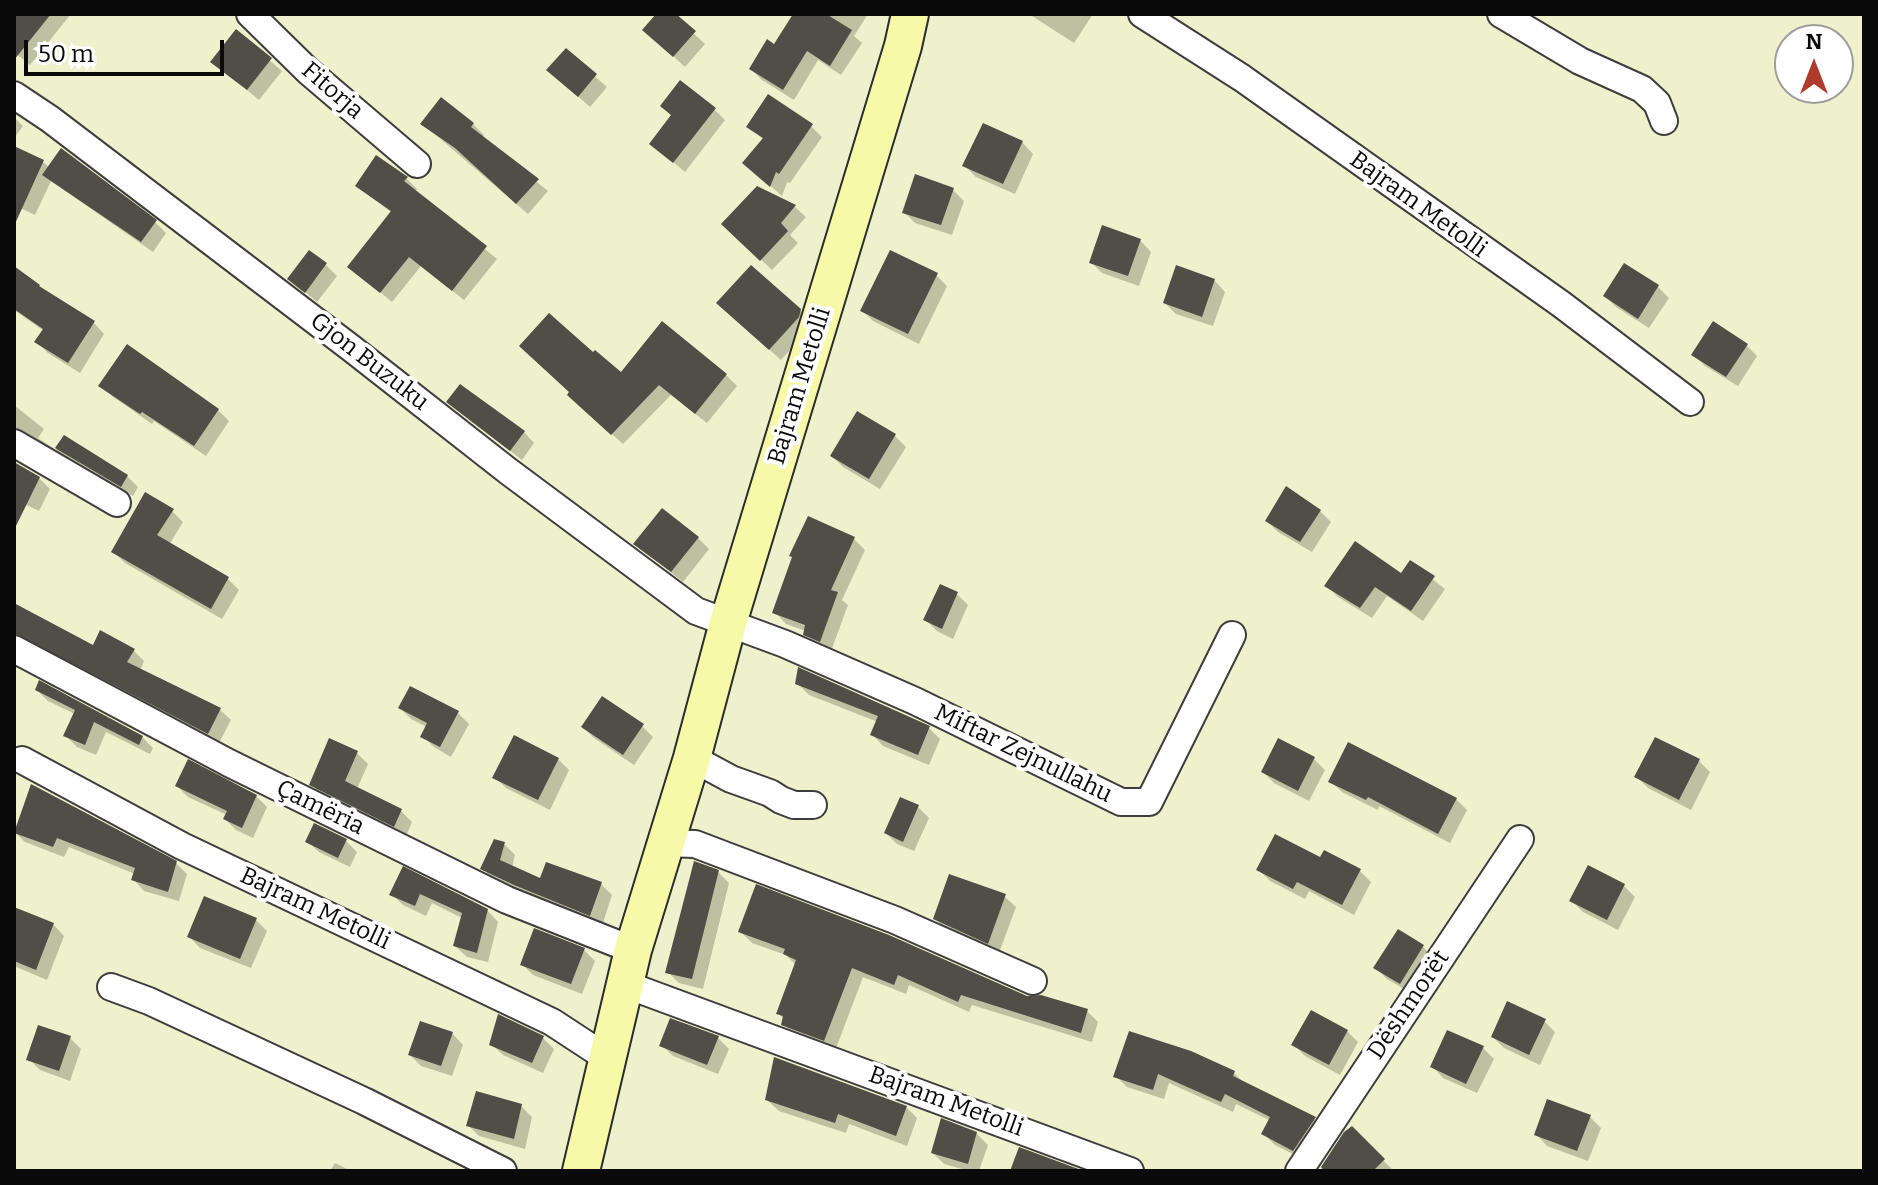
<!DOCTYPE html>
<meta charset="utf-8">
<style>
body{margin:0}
#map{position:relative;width:1878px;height:1185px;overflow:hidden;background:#fefde8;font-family:Bitter,serif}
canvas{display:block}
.frame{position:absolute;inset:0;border:16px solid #0a0a0a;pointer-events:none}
.north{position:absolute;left:1774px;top:24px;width:80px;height:80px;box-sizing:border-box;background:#fff;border:2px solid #9d9d9d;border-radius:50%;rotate:0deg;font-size:22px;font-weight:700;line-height:32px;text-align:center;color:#0a0a0a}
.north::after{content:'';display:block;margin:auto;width:28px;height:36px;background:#af3b2c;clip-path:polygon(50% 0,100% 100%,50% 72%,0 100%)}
.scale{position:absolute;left:24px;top:40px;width:200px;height:36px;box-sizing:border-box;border:4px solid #0a0a0a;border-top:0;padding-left:10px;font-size:24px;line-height:28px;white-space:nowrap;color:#0a0a0a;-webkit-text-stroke:6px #fff;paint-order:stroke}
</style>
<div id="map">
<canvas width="1878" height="1185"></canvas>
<div class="frame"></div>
<div class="north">N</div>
<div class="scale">50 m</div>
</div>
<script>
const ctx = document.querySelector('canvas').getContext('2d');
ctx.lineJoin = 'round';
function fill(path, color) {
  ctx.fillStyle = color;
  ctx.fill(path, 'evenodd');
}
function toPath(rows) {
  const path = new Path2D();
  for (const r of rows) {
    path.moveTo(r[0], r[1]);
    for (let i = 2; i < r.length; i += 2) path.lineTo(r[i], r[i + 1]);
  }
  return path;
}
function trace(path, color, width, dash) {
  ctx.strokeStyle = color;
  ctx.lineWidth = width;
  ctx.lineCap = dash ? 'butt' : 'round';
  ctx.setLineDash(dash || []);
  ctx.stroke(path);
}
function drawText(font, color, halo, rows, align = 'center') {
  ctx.font = font + ' Bitter,serif';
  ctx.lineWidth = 8;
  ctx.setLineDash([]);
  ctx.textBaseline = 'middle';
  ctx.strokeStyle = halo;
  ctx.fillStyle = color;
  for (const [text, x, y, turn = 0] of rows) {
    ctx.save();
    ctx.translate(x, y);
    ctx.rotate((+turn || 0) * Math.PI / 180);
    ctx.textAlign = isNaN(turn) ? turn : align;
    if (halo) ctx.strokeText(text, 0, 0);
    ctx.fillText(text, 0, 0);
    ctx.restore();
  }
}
fill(toPath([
 [14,14,1864,14,1864,1171,14,1171],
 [1790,40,1838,40,1838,88,1790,88]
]), '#eef1cb');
fill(toPath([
 [14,14,71,14,30,65,14,52],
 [659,14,673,14,705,44,685,67,656,40],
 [795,14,868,14,854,36,862,43,841,75,818,60,794,100,762,80,751,69,775,46],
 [1029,14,1093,14,1074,43],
 [236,32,282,71,259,100,213,62],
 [566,51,607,87,590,107,548,70],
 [442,100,473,124,484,135,482,138,548,191,528,214,423,124],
 [714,109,725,120,685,172,652,144,673,117],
 [14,117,23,126,14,138],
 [748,126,811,126,822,137,790,183,787,182,782,196,756,173,764,140],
 [1022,142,1033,154,1015,194,976,177,965,166],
 [14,157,43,162,50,168,155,222,166,233,153,252,51,181,35,215,14,205],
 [406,178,417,189,415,192,497,259,464,300,421,266,392,302,350,267,392,213,357,186],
 [758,188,795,207,806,217,790,235,798,243,772,270,724,224],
 [953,190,964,201,952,235,915,223,904,212],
 [1140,240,1151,252,1139,286,1102,273,1091,262],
 [326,265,337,276,317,302,290,279],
 [1625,266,1658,287,1669,298,1649,328,1616,307,1605,296],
 [14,269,94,323,104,334,80,373,48,353,37,342,44,331,14,310],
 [936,275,947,286,919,344,873,321,862,310],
 [1214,280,1225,292,1213,326,1176,314,1165,303],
 [800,310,811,322,810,328,781,360,730,314],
 [1746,345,1757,356,1738,386,1705,366,1694,355],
 [593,355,621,374,726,375,737,386,707,423,671,395,623,444,580,406],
 [101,385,218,410,229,421,206,456,154,421,152,424,112,396],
 [449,402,524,432,534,443,522,460],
 [14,405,44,429,38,438,56,450,64,438,127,476,138,487,133,496,34,439,19,439,14,436],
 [858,414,895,436,906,447,880,489,843,467,832,456],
 [14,463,39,478,50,489,39,511,14,499],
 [1287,489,1320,511,1331,522,1312,552,1278,532,1267,521],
 [172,511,183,522,169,545,228,579,239,590,222,619,125,563,114,552],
 [698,538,709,549,683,582,636,544],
 [854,539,865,550,842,600,848,605,831,651,817,645,806,634,806,631,786,624,775,612],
 [1411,562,1445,589,1423,621,1387,596,1372,618,1338,597,1327,586,1402,576],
 [940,587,957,594,968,605,953,639,937,631,926,620],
 [14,605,94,647,133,650,144,661,140,671,219,709,231,720,219,743,14,641],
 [800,670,929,728,940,739,929,765,883,746,872,734,878,722,809,695,797,683],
 [37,690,142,737,153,748,150,754,106,732,96,755,77,747,66,736,75,714,48,701],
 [400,708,458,713,469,724,451,757,434,747,423,736,427,727,411,719],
 [642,726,653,737,634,765,594,738,583,727],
 [357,753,368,764,357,789,401,811,412,822,406,836,322,795,311,784],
 [558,759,569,770,550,810,506,788,495,777],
 [1314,759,1325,770,1309,801,1274,783,1263,772],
 [1699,761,1710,772,1691,810,1648,788,1637,777],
 [1330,781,1456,799,1467,810,1450,843,1379,806,1378,810,1342,792],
 [177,786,256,796,267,807,253,838,236,830,225,819,227,815,188,797],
 [32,787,176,863,187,874,179,901,144,891,133,879,135,874,69,847,64,857,25,842,14,831],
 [918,807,929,818,914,851,897,844,886,833],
 [315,825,346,841,357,852,350,867,319,852,307,841],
 [504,844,515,855,512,868,542,881,601,884,612,895,602,926,527,896,494,880,483,869],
 [1321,860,1360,871,1371,882,1354,915,1309,891,1305,899,1270,881,1259,870],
 [404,869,487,910,498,922,488,962,467,957,455,946,462,918,432,903,426,916,403,905,392,894],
 [718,872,729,883,703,989,679,983,668,972],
 [1624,886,1635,897,1618,930,1583,912,1572,901],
 [1004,896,1016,907,999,953,947,930,935,919],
 [14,909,53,924,64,936,47,980,14,966],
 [256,920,267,931,251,968,200,948,189,936],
 [535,931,584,950,595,961,582,994,533,975,522,964],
 [741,932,1087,1011,1098,1022,1092,1042,972,1005,969,1012,909,985,906,994,863,977,835,1051,794,1035,783,1024,784,1019,778,1013,796,965,786,955,752,943],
 [1422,946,1433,957,1411,993,1387,979,1376,968],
 [1544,1021,1555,1032,1540,1065,1504,1048,1493,1037],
 [1347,1031,1358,1042,1340,1075,1305,1056,1294,1045],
 [452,1033,463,1045,452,1076,421,1066,410,1055],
 [70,1038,81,1049,70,1081,40,1070,29,1059],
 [543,1038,554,1049,543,1073,503,1055,491,1044],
 [718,1038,729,1049,718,1074,673,1056,662,1045],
 [1483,1048,1494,1059,1477,1093,1443,1078,1432,1066],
 [1191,1053,1234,1073,1245,1084,1314,1119,1325,1130,1305,1160,1275,1145,1264,1134,1271,1121,1236,1104,1233,1112,1169,1083,1164,1099,1127,1087,1116,1076],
 [767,1100,906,1107,917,1118,907,1146,849,1124,846,1133,779,1111],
 [521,1106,532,1117,525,1149,479,1136,468,1125],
 [1590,1117,1601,1128,1588,1161,1547,1146,1536,1134],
 [1351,1129,1394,1171,1327,1171],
 [976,1133,988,1145,979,1171,969,1171,944,1164,933,1153],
 [335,1163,351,1171,330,1171]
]), '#0003');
fill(toPath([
 [14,14,51,14,14,60],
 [656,14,676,14,696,31,673,57,642,30],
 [793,14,826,14,852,30,830,66,807,51,783,90,749,69,767,39,774,44],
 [236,29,272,58,247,90,210,62],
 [566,48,597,74,578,97,546,70],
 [680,80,716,108,673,163,649,144,671,115,660,106],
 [768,94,813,124,779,174,776,172,770,187,742,163,763,138,746,127],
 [441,97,474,123,471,127,539,179,516,204,455,148,420,124],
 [983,123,1023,141,1003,184,962,166],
 [14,146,44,160,14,226],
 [61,148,157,220,141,242,42,175],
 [376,155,408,177,404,181,487,246,452,291,409,257,380,293,347,267,391,211,355,186],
 [915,174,954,188,941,225,902,213],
 [757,186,796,205,781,223,788,231,760,261,721,224],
 [1102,225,1141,239,1128,276,1089,263],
 [309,250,327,263,305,293,287,279],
 [890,250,938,273,908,334,860,311],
 [1624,263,1659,285,1638,319,1603,296],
 [751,265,801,309,799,317,769,350,716,303],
 [1176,265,1215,279,1202,317,1163,303],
 [14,266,40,285,39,286,95,321,68,363,34,342,43,329,14,309],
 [549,313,593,352,595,350,621,372,662,321,727,374,695,414,659,385,611,435,567,395,569,392,519,346],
 [1713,321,1748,344,1726,377,1691,355],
 [127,344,219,409,194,446,142,412,140,414,98,386],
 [460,384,525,431,510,451,446,402],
 [857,411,896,434,869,479,830,456],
 [64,435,128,475,121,487,55,448],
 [14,462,40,477,14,530],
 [1286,486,1321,510,1300,542,1265,521],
 [145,492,174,509,157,535,229,577,211,609,111,552],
 [662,508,699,537,671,572,633,544],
 [808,516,855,537,831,590,838,592,820,642,803,635,805,625,772,613,792,557,789,556],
 [1355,541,1401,573,1410,560,1435,576,1411,611,1375,587,1360,608,1324,586],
 [940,584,958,592,942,629,923,620],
 [14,603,93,645,100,630,135,649,127,662,221,708,208,734,14,633],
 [798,667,930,726,918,755,870,735,878,716,795,684],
 [39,680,143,736,139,745,94,722,85,745,63,736,75,710,35,690],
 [410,686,459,711,440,747,420,737,427,723,398,708],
 [602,696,644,724,623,755,581,727],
 [514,735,559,758,538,800,492,778],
 [1655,737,1700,759,1679,800,1634,777],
 [329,738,358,751,345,781,402,809,394,827,309,785],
 [1278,738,1315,757,1298,791,1261,772],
 [1348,742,1457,798,1438,834,1368,797,1366,800,1328,782],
 [188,759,257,795,242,828,223,819,227,811,175,786],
 [31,784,177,861,168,892,131,880,135,868,57,838,53,847,14,833],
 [900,797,919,805,903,842,884,833],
 [314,823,347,839,338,858,305,842],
 [1275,834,1320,857,1324,850,1361,869,1342,905,1297,882,1293,889,1256,870],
 [494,839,505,842,500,860,540,878,546,862,602,882,590,916,514,885,480,869],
 [694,861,719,870,692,979,665,973],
 [1588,865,1625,884,1607,920,1569,901],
 [403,866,488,909,477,953,453,946,462,913,420,894,415,906,389,895],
 [949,874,1006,894,988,944,933,919],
 [756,884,889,935,1027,996,1041,995,1088,1009,1081,1033,961,995,958,1002,898,975,894,985,852,968,824,1041,781,1025,783,1016,776,1014,796,960,783,954,785,949,738,932],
 [204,896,257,918,240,959,187,937],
 [14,907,54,923,36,970,14,961],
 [534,928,585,948,571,984,520,965],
 [1398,929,1424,945,1400,984,1373,968],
 [1507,1001,1546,1019,1529,1055,1491,1037],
 [1311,1010,1348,1030,1329,1065,1291,1045],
 [498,1014,544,1036,532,1063,489,1045],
 [670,1018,719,1036,707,1065,659,1046],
 [420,1021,453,1032,441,1066,408,1055],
 [38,1025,71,1036,59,1071,26,1060],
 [1447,1030,1484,1046,1466,1084,1430,1067],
 [1129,1031,1191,1051,1235,1071,1233,1076,1316,1117,1293,1151,1261,1134,1270,1117,1225,1094,1221,1102,1158,1074,1153,1090,1113,1077],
 [774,1057,907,1106,896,1136,838,1114,835,1123,765,1100],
 [476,1091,522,1104,514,1139,466,1126],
 [1547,1099,1591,1115,1577,1151,1534,1135],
 [941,1118,977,1132,968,1164,931,1153],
 [1352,1126,1385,1159,1373,1171,1324,1171,1321,1167,1344,1132],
 [1019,1147,1084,1171,1010,1171]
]), '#514d47');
const street = toPath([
 [250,14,308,71,417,164],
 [1142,14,1242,78,1561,304,1690,402],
 [1501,14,1580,61,1642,89,1657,103,1664,121],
 [14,95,50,119,351,348,508,471,696,611,785,644,915,701,1121,802,1149,802,1232,635],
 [14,443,117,503],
 [14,649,229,763,507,900,633,950],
 [692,758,731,779,770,793,781,800,794,805,813,805],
 [22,760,182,846,552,1022,607,1058],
 [664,843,695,844,895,920,1033,981],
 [627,985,1130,1171],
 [111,987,149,1001,364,1101,503,1171],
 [1299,1171,1520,839]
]);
const secondary = toPath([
 [581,1171,633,950,692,758,728,623,903,46,910,14]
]);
trace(street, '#3d3d3d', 30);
trace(secondary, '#2c2c2c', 40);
trace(street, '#fff', 26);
trace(secondary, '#f6f9a7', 36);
drawText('24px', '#0a0a0a', '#fff', [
 ["Fitorja",332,91,41],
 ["Bajram Metolli",1418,205,36],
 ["Gjon Buzuku",369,362,38],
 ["Bajram Metolli",800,386,-73],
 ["Miftar Zejnullahu",1023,754,26],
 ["Çamëria",320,808,26],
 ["Bajram Metolli",315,909,25],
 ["Dëshmorët",1409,1005,-56],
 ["Bajram Metolli",946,1102,20]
]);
</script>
